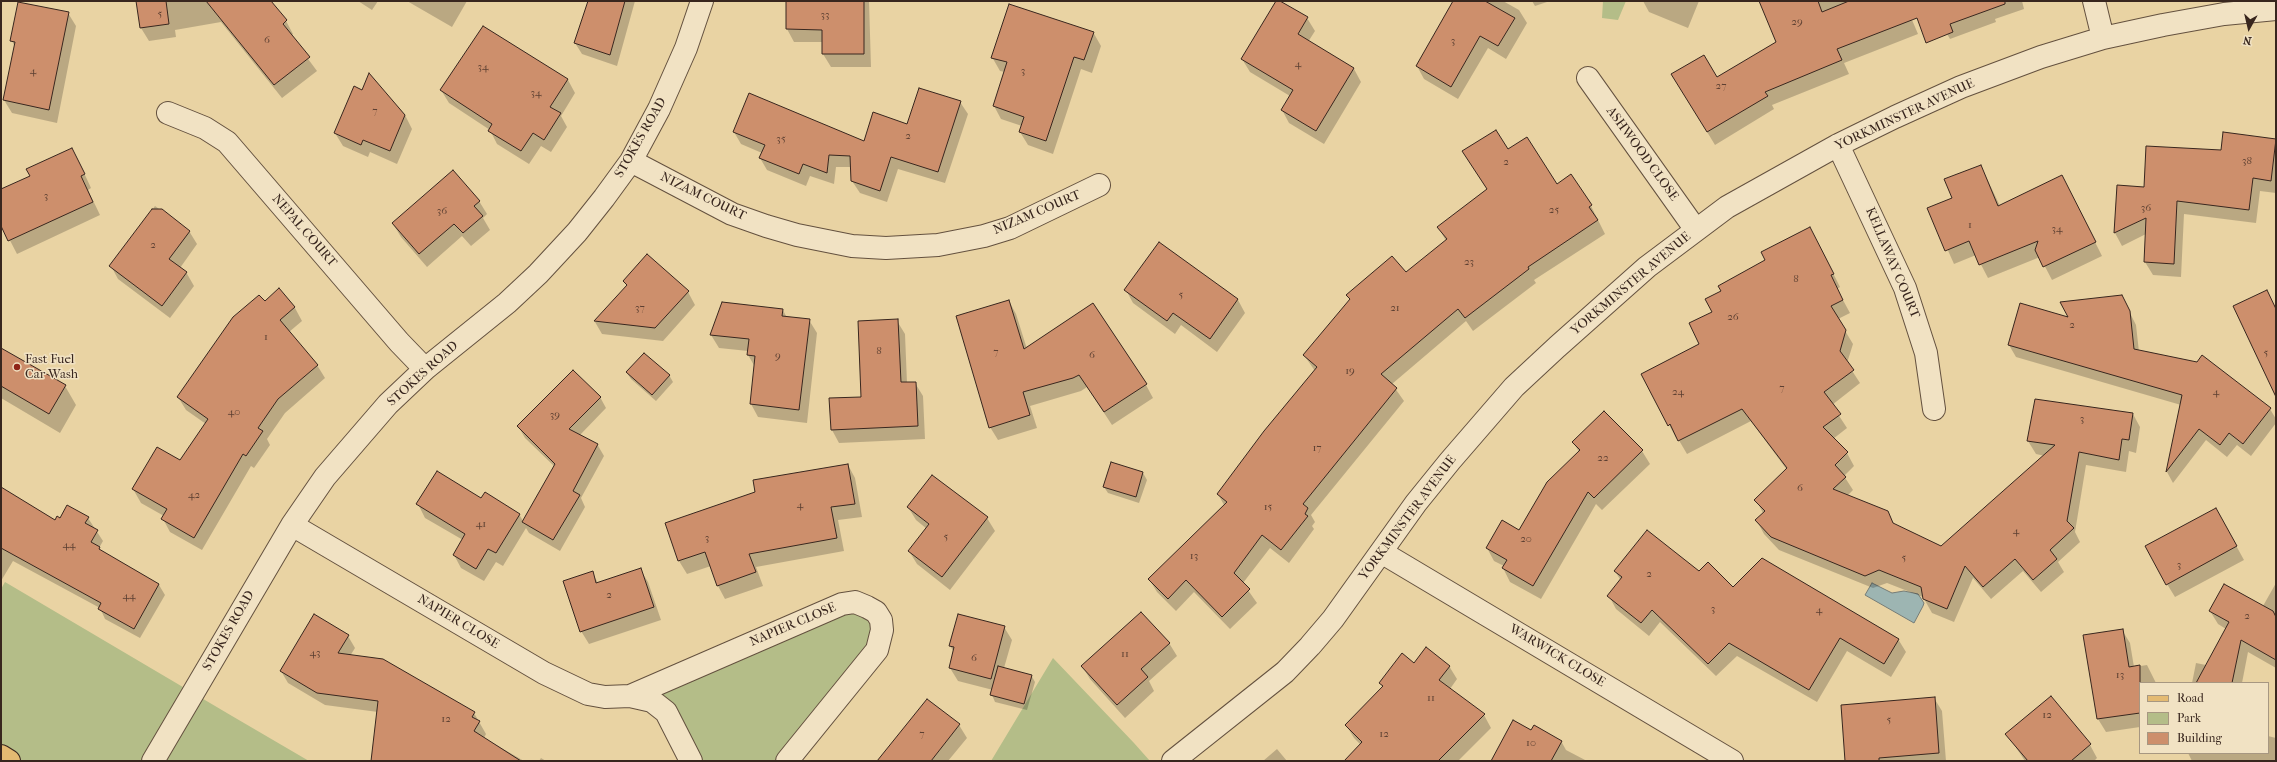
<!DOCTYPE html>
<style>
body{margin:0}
#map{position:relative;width:2277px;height:762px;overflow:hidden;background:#e9d3a3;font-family:"IM FELL French Canon",serif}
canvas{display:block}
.frame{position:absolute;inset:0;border:2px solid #38261e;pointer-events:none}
.legend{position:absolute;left:2139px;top:682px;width:130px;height:72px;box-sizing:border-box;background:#f1e2c3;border:1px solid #a79781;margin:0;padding:5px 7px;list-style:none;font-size:12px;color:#38261e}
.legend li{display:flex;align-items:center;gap:8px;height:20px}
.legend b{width:20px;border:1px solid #a79781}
.north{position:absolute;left:2229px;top:8px;width:40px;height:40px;-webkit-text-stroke:3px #f1e2c3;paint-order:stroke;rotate:188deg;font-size:11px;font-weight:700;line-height:16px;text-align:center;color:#38261e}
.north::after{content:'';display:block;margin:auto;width:14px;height:18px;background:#38261e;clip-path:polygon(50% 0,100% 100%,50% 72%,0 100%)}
</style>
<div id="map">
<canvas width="2277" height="762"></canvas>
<div class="frame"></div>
<ul class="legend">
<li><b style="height:5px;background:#e4ba72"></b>Road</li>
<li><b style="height:11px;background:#b4bd88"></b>Park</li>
<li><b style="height:11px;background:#cd8f6c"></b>Building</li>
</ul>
<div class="north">N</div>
</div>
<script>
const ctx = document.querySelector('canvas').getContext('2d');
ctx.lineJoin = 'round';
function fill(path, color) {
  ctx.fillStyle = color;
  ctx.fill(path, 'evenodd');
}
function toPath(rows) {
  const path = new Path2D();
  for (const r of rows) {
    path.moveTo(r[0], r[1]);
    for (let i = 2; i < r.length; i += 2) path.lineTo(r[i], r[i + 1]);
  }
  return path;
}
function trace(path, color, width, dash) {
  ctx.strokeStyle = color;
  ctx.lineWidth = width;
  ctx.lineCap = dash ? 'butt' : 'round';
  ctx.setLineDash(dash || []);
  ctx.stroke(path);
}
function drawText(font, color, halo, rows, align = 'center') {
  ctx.font = font + ' "IM FELL French Canon",serif';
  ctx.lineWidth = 3;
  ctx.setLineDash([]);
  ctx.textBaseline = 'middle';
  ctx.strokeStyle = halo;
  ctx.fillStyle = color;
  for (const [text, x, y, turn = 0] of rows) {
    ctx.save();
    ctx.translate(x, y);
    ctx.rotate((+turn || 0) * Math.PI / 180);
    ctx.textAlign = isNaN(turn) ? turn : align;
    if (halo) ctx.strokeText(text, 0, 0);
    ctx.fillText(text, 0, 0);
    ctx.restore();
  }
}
fill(toPath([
 [1603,1,1626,1,1618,20,1602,18],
 [5,582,232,716,309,761,9,761,1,756,1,589],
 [855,602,882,630,787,761,691,761,673,724,630,696],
 [1053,658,1134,743,1150,761,991,761]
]), '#b4bd88');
const water = toPath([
 [1872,583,1892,593,1904,591,1918,594,1924,603,1923,606,1914,623,1865,595,1872,583]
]);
fill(water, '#9db5b2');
trace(water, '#757c77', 1);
fill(toPath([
 [137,1,270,1,286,21,293,34,291,36,317,71,282,98,221,22,175,30,176,37,149,41,141,28],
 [358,1,378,1,372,10],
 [407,1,467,1,452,27],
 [586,1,635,1,617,66,582,54,575,43,589,2],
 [787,1,869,1,871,67,831,67,823,54,823,42,794,42,787,29],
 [1278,1,1307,18,1315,31,1308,42,1354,69,1361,82,1324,144,1289,123,1282,110,1290,96,1250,72,1242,59],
 [1454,1,1503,1,1519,10,1527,23,1506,59,1488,48,1458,99,1424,79,1417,66],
 [1532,1,1550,1,1535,6],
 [1643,1,1699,1,1688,28,1649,12],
 [1772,1,1904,1,1918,34,1844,63,1849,74,1772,105,1774,109,1715,145,1680,87,1717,78,1777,43],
 [1937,1,2022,1,2024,9,1995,19,1996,22,1950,39,1943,27],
 [68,13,76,26,57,123,12,113,4,100,15,47,12,41],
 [483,27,568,80,575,93,561,116,567,127,551,152,541,146,529,164,497,144,490,130,449,103,441,90],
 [1093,32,1101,46,1092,73,1081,69,1053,154,1028,145,1020,132,1022,126,1001,119,994,106,1005,72,1000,71,992,57],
 [362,91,405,115,412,129,397,164,370,152,368,157,343,146,335,133],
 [960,102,968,114,945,183,898,169,887,202,860,193,852,181,852,167,836,167,834,184,810,176,806,186,767,170,760,158,762,153,741,144,734,132,865,142],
 [2224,133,2276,140,2276,193,2260,191,2256,223,2184,214,2181,277,2153,275,2145,262,2146,234,2122,246,2115,233,2118,186,2145,188,2222,151],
 [1508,150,1557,185,1571,176,1591,206,1605,234,1534,280,1536,283,1473,331,1466,321,1392,384,1404,401,1311,515,1315,522,1312,526,1314,529,1289,563,1270,548,1243,583,1257,603,1230,629,1194,592,1176,611,1157,592,1149,579,1224,505,1218,494,1315,371,1304,355,1446,241,1439,228,1487,189],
 [79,162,91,188,88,190,100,215,17,254,1,223,1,190],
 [1981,166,2000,206,2062,176,2102,256,2052,280,2040,257,1988,278,1976,255,1954,264,1929,208,1953,199],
 [479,201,487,214,483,218,490,230,471,246,462,236,427,267,401,237,393,224],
 [155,206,189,231,197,244,180,268,186,272,194,286,170,318,118,279,111,266],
 [1817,241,1840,287,1837,289,1850,313,1838,319,1853,344,1847,363,1860,383,1832,405,1847,428,1833,439,1847,453,1854,466,1844,476,1853,490,1847,496,1888,512,1895,526,1941,547,2045,456,2036,454,2028,441,2036,400,2133,414,2140,427,2136,453,2129,451,2126,472,2086,465,2075,532,2080,542,2058,562,2064,572,2041,592,2023,571,1991,599,1973,578,1954,622,1932,613,1923,597,1887,583,1873,588,1779,550,1764,534,1757,521,1763,513,1756,500,1787,470,1751,421,1687,454,1677,437,1676,438,1642,374,1701,345,1713,312],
 [1160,244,1238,300,1245,313,1217,352,1181,325,1175,334,1133,303,1126,290],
 [624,281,688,292,695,305,663,341,602,334,595,322,627,286],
 [279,290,295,308,302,321,289,332,317,365,325,378,285,413,267,439,270,445,254,468,251,466,202,550,170,532,163,519,164,516,141,503,133,489,180,461,206,424,186,410,178,397,265,302],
 [1009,301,1016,314,1027,349,1146,385,1153,398,1112,425,1087,387,1081,391,1030,406,1037,428,998,440,990,427],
 [2128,309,2136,325,2139,352,2197,363,2202,357,2270,409,2276,419,2276,423,2251,456,2237,445,2227,457,2206,440,2173,483,2167,472,2181,405,2016,357,2009,345,2069,319],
 [783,310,787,318,809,320,817,333,807,423,758,417,751,404,755,367,748,355,748,351,719,348,711,335],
 [897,321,905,334,907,383,915,383,923,396,925,439,839,443,832,430,862,398],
 [1,349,65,386,76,405,60,433,1,398],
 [627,373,669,375,673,382,656,401,631,379],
 [600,397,606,408,580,435,597,444,604,456,581,498,585,507,560,551,529,533,526,528,503,566,496,562,484,581,461,568,454,555,463,540,425,518,418,504,482,499,519,514,523,521,555,467,525,438,518,426],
 [1604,412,1642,451,1650,464,1602,510,1596,504,1541,599,1510,582,1503,568,1504,566,1494,561,1487,548,1520,531,1579,452,1573,442],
 [1112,464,1143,473,1147,480,1139,503,1108,493,1104,487],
 [848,465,855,478,862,517,838,520,844,551,756,567,763,586,725,599,718,586,711,566,687,574,679,561,666,523],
 [1,489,55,522,61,519,88,518,103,541,99,548,102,552,159,585,165,595,140,638,105,619,100,608,13,561,1,581],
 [908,507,987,518,995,531,950,590,917,564,909,551,927,529,916,520],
 [2223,522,2244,560,2175,597,2167,584],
 [640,569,648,582,661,620,589,644,581,631,592,572,598,583],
 [1615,571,1699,573,1733,588,1898,639,1906,652,1891,677,1847,651,1817,702,1737,656,1716,676,1660,622,1649,636,1616,609,1609,596,1621,581],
 [2276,583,2276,668,2248,652,2242,683,2192,683,2196,663,2206,665,2226,629,2218,624,2210,611,2263,606],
 [1004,627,1012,640,1004,668,1031,675,1035,682,1027,710,995,702,992,695,993,690,958,681,950,668,954,652,950,646],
 [2122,630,2130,643,2134,667,2147,665,2156,683,2140,683,2140,727,2106,732,2098,719,2085,636],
 [348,636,355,648,350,656,474,713,486,734,484,738,524,761,374,761,378,712,325,705,288,683,281,671],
 [1169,643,1177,656,1149,681,1154,691,1125,718,1090,679,1082,666],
 [1414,664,1449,666,1457,679,1450,689,1484,715,1491,728,1458,761,1363,761,1361,745,1354,738,1346,725,1383,688,1380,683],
 [1934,698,1942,711,1946,761,1846,761],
 [959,725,967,738,948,761,878,761],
 [1531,732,1561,741,1566,750,1587,761,1492,761],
 [2007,734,2090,745,2097,758,2094,761,2025,761],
 [2268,736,2276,738,2276,761,2192,761,2188,753,2268,753],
 [1277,749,1287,761,1263,761],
 [541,758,546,761,539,761]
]), '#0003');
const building = toPath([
 [136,1,166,1,169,24,140,28,136,1],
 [206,1,271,1,287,20,283,24,310,57,274,85,206,1],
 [588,1,625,1,610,55,574,43,588,1],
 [786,1,864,1,864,54,822,54,822,30,786,29,786,1],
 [1276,1,1280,1,1308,17,1298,34,1354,68,1316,131,1281,110,1293,90,1241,59,1276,1],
 [1453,1,1485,1,1515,18,1498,46,1480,36,1451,87,1416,66,1453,1],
 [1759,1,1818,1,1822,12,1849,1,2005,1,2005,4,1950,24,1953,32,1926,43,1917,18,1837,49,1842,60,1765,92,1768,96,1707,132,1671,74,1704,55,1717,77,1776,42,1759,1],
 [18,2,69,12,49,110,3,100,15,42,10,41,18,2],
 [1009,4,1094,32,1084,60,1074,57,1046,141,1019,132,1024,117,993,106,1007,62,991,58,1009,4],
 [483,26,568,79,550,107,561,113,544,140,533,133,521,151,488,131,492,124,440,90,483,26],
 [369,73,405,115,390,151,363,140,361,145,334,133,354,86,362,90,369,73],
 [919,88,961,101,938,172,891,157,880,191,851,181,850,156,829,155,827,173,803,164,799,174,759,158,765,145,733,132,749,93,864,141,873,112,907,124,919,88],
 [1496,130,1508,149,1527,137,1557,184,1571,174,1592,205,1589,207,1598,220,1528,267,1529,269,1465,318,1458,309,1381,374,1397,388,1303,504,1308,508,1305,514,1308,516,1281,550,1262,535,1234,573,1250,589,1222,617,1186,580,1168,599,1148,579,1227,502,1217,494,1264,431,1317,367,1303,355,1350,299,1346,295,1392,256,1406,272,1447,239,1437,227,1487,189,1462,151,1496,130],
 [2223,132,2276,139,2271,181,2253,178,2249,210,2177,201,2174,264,2144,262,2146,218,2114,233,2117,185,2144,187,2146,146,2221,150,2223,132],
 [72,148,85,174,81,176,93,202,8,241,1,226,1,189,30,176,26,169,72,148],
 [1981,165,1998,206,2062,175,2096,242,2043,267,2035,250,2038,241,1979,265,1969,241,1945,251,1927,208,1952,198,1944,179,1981,165],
 [453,170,480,201,474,206,483,216,463,233,454,224,419,254,392,223,453,170],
 [152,209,162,209,190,231,169,259,187,272,162,306,109,266,152,209],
 [1810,227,1834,274,1831,275,1843,300,1831,306,1846,330,1840,351,1854,370,1824,392,1841,414,1823,427,1848,452,1835,465,1846,477,1833,489,1888,511,1893,523,1941,546,2055,445,2027,441,2035,399,2133,413,2129,440,2122,439,2119,460,2079,452,2067,521,2074,528,2050,550,2057,559,2033,580,2015,559,1983,587,1965,566,1947,609,1923,599,1921,587,1879,570,1865,576,1771,537,1755,520,1765,511,1754,500,1787,468,1742,409,1678,441,1670,424,1668,426,1641,374,1699,344,1689,323,1712,312,1705,299,1721,291,1718,286,1765,260,1761,252,1810,227],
 [1159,242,1238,299,1210,339,1173,313,1167,321,1124,290,1159,242],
 [647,254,689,291,655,328,594,321,627,285,623,281,647,254],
 [279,288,295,307,280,320,318,365,278,399,258,428,263,431,246,456,243,454,194,538,161,519,167,509,132,489,157,447,180,460,208,419,177,397,233,317,259,295,265,301,279,288],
 [2267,290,2276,309,2276,397,2233,306,2267,290],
 [2122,295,2130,311,2134,349,2197,362,2202,355,2271,408,2243,444,2229,433,2220,445,2199,429,2166,472,2182,395,2008,345,2020,303,2068,317,2060,302,2122,295],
 [1009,300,1024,349,1093,303,1147,384,1104,412,1079,375,1073,378,1023,392,1030,415,989,428,956,316,1009,300],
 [722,302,783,309,782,316,810,319,799,410,750,404,755,356,747,355,749,339,710,335,722,302],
 [898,319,901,382,916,382,918,426,831,430,829,398,861,397,858,321,898,319],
 [1,348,66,385,49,414,1,386,1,348],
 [644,353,670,375,652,395,626,372,644,353],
 [573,370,601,397,569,429,598,444,573,491,580,495,553,540,522,522,555,464,517,426,573,370],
 [1604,411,1643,450,1594,498,1588,492,1533,586,1502,568,1507,560,1486,548,1502,520,1519,530,1547,482,1580,450,1572,442,1604,411],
 [1111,462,1143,472,1136,497,1103,487,1111,462],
 [848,464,855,504,831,507,837,538,749,554,756,572,717,586,705,552,678,561,665,523,755,492,753,480,848,464],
 [437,471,481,498,485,492,520,514,496,553,488,549,476,569,453,555,465,534,416,504,437,471],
 [932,475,988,517,942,577,908,551,929,524,907,507,932,475],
 [1,487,55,520,57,516,60,518,67,505,89,517,85,523,98,530,91,542,100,547,99,549,159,584,134,629,98,609,101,603,1,548,1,487],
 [2216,508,2237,546,2166,585,2145,546,2216,508],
 [1647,530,1699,571,1708,562,1733,587,1762,558,1899,639,1884,664,1840,638,1809,690,1729,643,1708,664,1652,610,1641,623,1607,596,1622,577,1614,571,1647,530],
 [641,568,654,607,580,632,563,581,593,571,596,583,641,568],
 [2224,584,2273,611,2276,617,2276,660,2241,640,2232,683,2196,683,2229,622,2209,611,2224,584],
 [1141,612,1170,643,1141,669,1148,677,1117,705,1081,666,1141,612],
 [314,614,349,635,338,653,383,659,475,712,472,717,480,721,474,731,521,761,371,761,378,701,317,693,280,671,314,614],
 [958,614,1005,626,991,679,949,668,954,647,949,646,958,614],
 [2123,629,2129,667,2140,665,2140,713,2097,719,2083,635,2123,629],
 [1426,647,1450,666,1439,680,1485,714,1438,761,1344,761,1362,742,1345,725,1383,686,1379,683,1402,653,1414,663,1426,647],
 [998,666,1032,675,1024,704,990,695,998,666],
 [2051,696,2091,744,2071,761,2028,761,2005,734,2051,696],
 [1935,697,1939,753,1879,758,1879,761,1845,761,1841,705,1935,697],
 [927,699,960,724,931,761,877,761,927,699],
 [1513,720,1531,730,1534,725,1562,741,1551,761,1491,761,1513,720]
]);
fill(building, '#cd8f6c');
trace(building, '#38261e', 1);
const minor = toPath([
 [2094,1,2103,38],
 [1588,78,1696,230],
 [168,113,205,128,227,142,399,342,425,369],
 [1838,145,1905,288,1926,353,1934,409],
 [631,161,732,214,766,226,797,235,852,246,886,248,938,245,984,236,1010,228,1099,185],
 [292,525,544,673,588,694,605,697,630,696,842,604,855,602,867,607,876,612,881,620,882,630,877,650,787,761],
 [1381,552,1732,761],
 [630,696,652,701,666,712,691,761],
 [153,761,292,525,325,477,388,404,425,369,507,303,538,274,577,232,604,198,631,161,659,109,686,48,702,1],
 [1173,761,1285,672,1310,646,1333,619,1416,503,1450,461,1514,387,1557,347,1647,267,1727,207,1838,145,1895,117,1961,87,2041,57,2103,38,2163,25,2224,14,2276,9]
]);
const primary = toPath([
 [1,756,9,761]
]);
trace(minor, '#64513f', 24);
trace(primary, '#38261e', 24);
trace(minor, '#f1e2c3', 22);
trace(primary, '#e4ba72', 22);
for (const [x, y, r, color] of [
 [17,367,4,"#8f2418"]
]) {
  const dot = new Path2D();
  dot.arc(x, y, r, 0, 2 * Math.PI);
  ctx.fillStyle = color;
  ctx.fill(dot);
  trace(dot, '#f1e2c3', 1.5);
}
drawText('11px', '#5d4032', null, [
 ["5",160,14],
 ["33",825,15],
 ["29",1797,22],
 ["6",267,40],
 ["3",1453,41],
 ["4",1298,64],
 ["34",483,67],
 ["4",33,71],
 ["3",1023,71],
 ["27",1721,86],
 ["34",536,93],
 ["7",375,111],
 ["2",908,136],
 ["35",781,139],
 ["38",2247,161],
 ["2",1506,162],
 ["3",46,196],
 ["36",2146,208],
 ["25",1554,210],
 ["36",442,211],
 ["1",1970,225],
 ["34",2057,229],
 ["2",153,245],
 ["23",1469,262],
 ["8",1796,279],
 ["5",1181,295],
 ["37",640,308],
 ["21",1395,308],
 ["26",1733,317],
 ["2",2072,325],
 ["1",266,337],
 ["8",879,351],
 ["7",996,352],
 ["5",2266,353],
 ["6",1092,355],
 ["9",778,356],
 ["19",1350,371],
 ["7",1782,388],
 ["24",1678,392],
 ["4",2216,392],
 ["40",234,412],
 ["39",555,415],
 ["3",2082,419],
 ["17",1317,448],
 ["22",1603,458],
 ["6",1800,488],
 ["42",194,495],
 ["4",800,505],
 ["15",1268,507],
 ["41",481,524],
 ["4",2016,531],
 ["5",946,537],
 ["3",707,538],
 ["20",1526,539],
 ["44",69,545],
 ["13",1194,556],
 ["5",1904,558],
 ["3",2179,565],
 ["2",1649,574],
 ["2",609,595],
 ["44",129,596],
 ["3",1713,609],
 ["4",1819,610],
 ["2",2247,616],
 ["43",315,653],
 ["11",1125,654],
 ["6",974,658],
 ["13",2120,675],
 ["11",1431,698],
 ["12",2047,715],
 ["12",446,719],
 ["5",1889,720],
 ["7",922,734],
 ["12",1384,734],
 ["10",1531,743]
]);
drawText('13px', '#38261e', '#f1e2c3', [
 ["YORKMINSTER AVENUE",1905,115,-25],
 ["STOKES ROAD",641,138,-60],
 ["ASHWOOD CLOSE",1642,154,54],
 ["NIZAM COURT",703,197,26],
 ["NIZAM COURT",1037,213,-23],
 ["NEPAL COURT",304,231,49],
 ["KELLAWAY COURT",1892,263,67],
 ["YORKMINSTER AVENUE",1631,284,-40],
 ["STOKES ROAD",423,374,-42],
 ["YORKMINSTER AVENUE",1408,518,-53],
 ["NAPIER CLOSE",458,622,31],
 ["NAPIER CLOSE",793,625,-23],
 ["STOKES ROAD",229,631,-60],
 ["WARWICK CLOSE",1557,656,31]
]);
drawText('13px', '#38261e', '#f1e2c3', [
 ["Fast Fuel",25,360],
 ["Car Wash",25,375]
], 'left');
</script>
